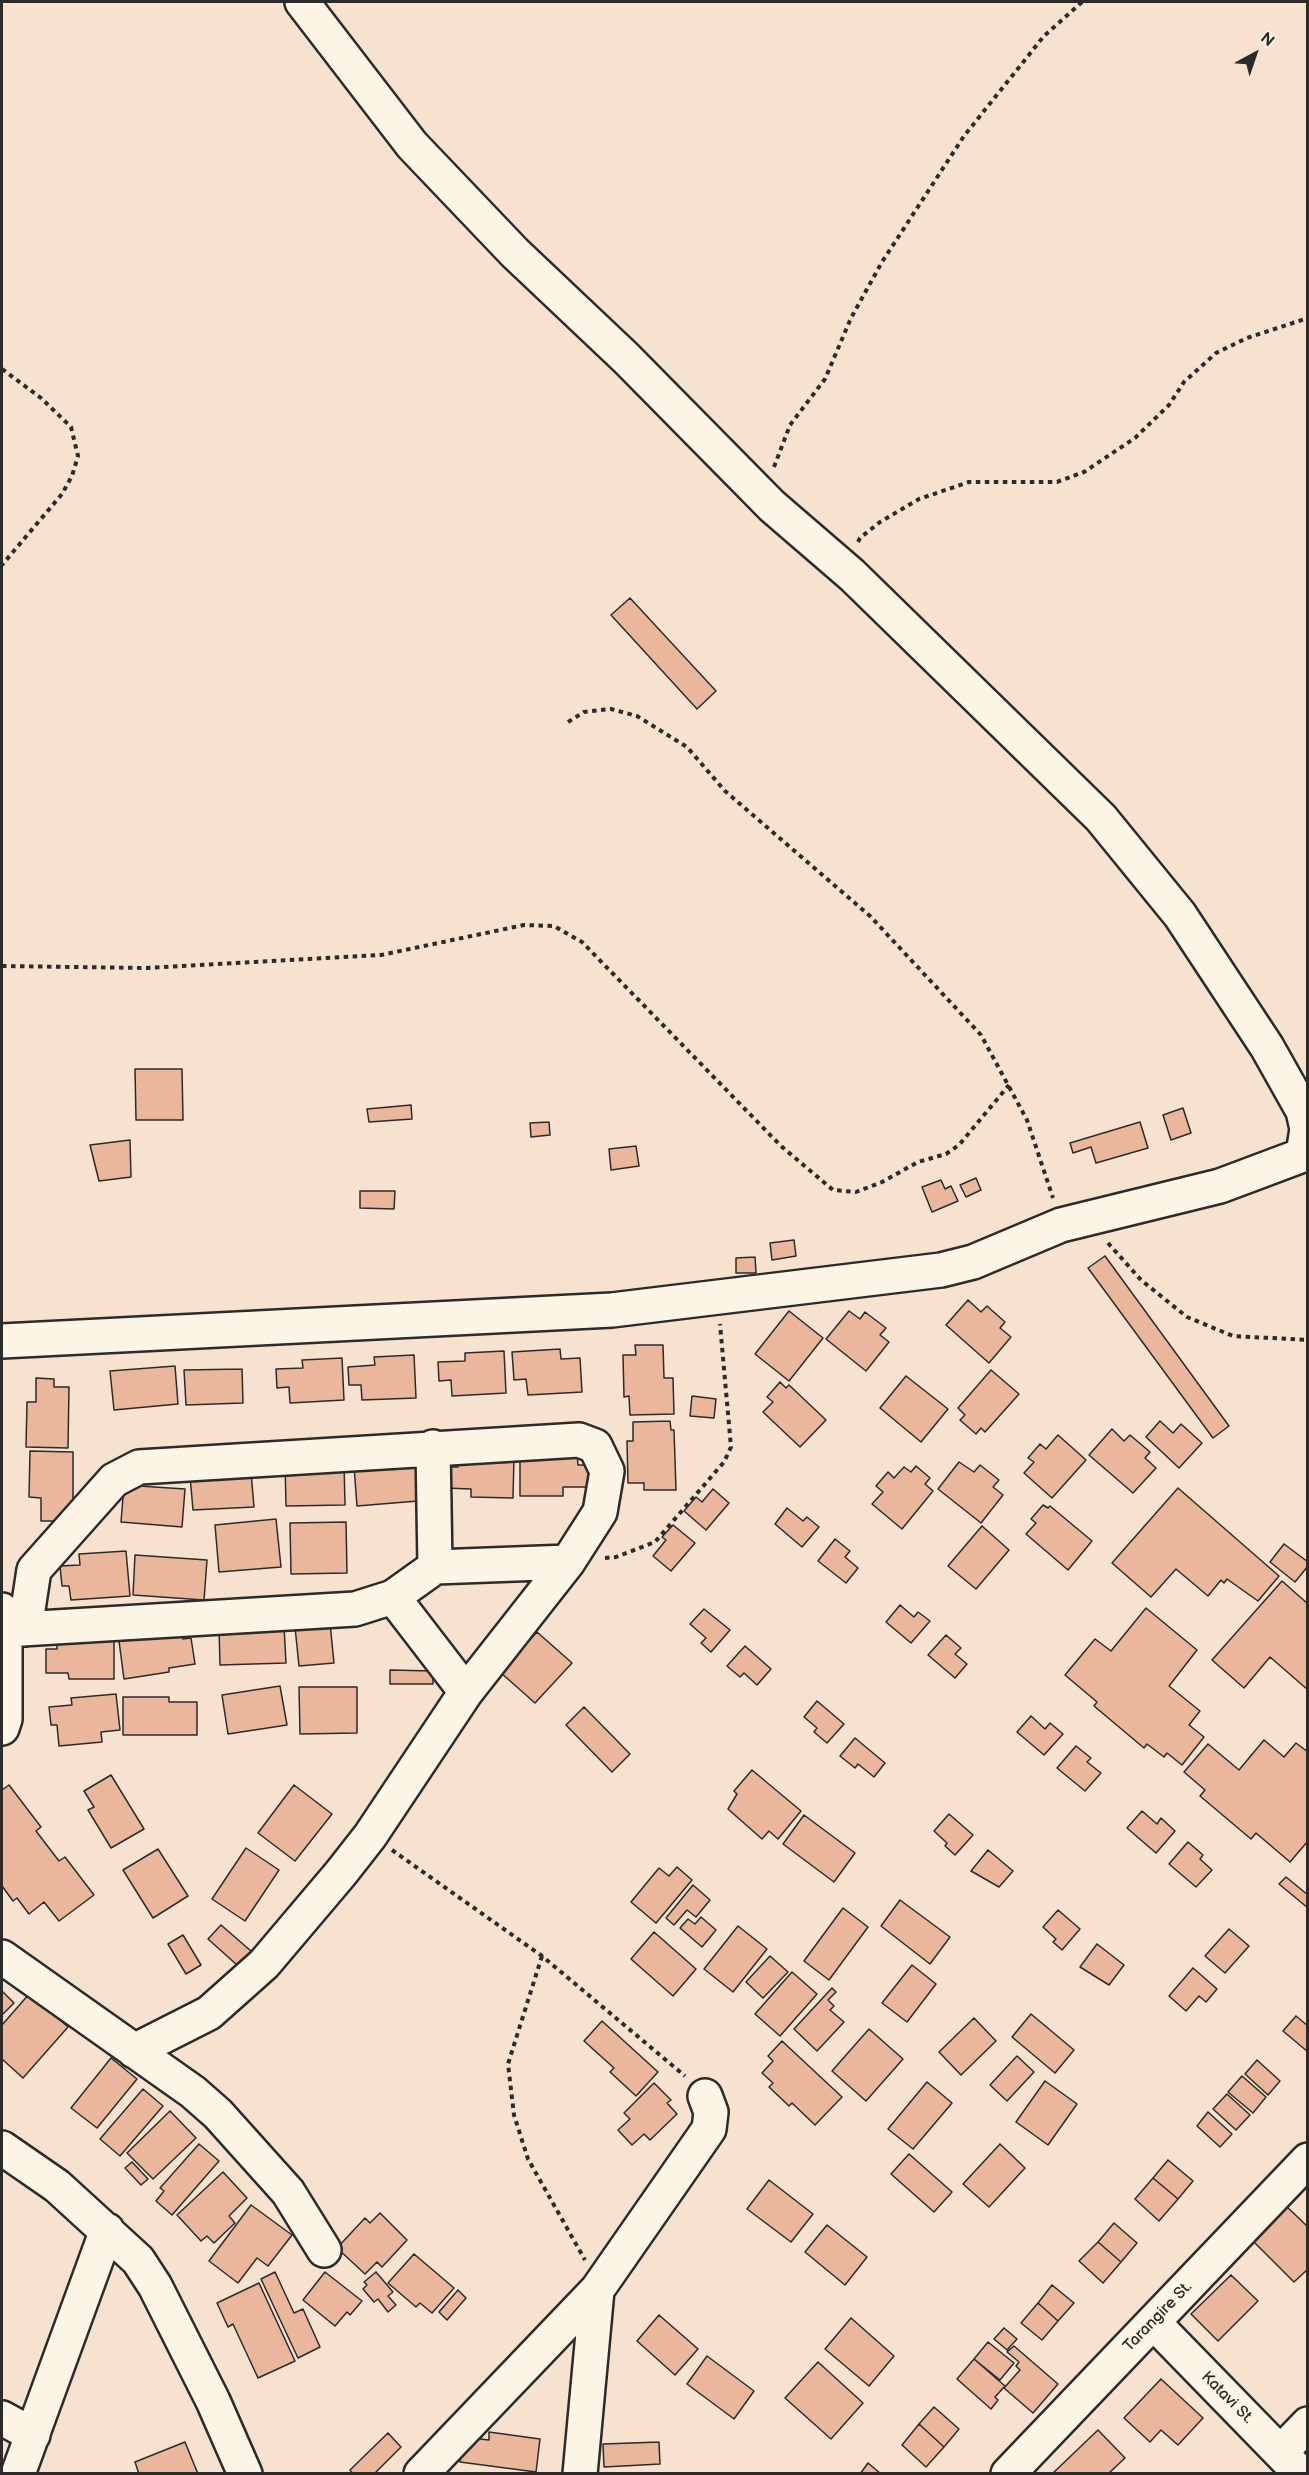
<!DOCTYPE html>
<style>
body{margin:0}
#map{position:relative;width:1309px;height:2475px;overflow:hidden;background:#f7e2cf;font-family:"Balsamiq Sans",sans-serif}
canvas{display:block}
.frame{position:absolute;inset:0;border:3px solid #2b2b2b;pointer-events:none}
.north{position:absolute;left:1225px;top:24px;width:60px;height:60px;-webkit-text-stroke:4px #fcf5e5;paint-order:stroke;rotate:40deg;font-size:16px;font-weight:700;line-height:24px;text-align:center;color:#2b2b2b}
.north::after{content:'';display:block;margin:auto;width:21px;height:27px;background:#2b2b2b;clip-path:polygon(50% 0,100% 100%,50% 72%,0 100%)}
</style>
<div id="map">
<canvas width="1309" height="2475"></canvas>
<div class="frame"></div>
<div class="north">N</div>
</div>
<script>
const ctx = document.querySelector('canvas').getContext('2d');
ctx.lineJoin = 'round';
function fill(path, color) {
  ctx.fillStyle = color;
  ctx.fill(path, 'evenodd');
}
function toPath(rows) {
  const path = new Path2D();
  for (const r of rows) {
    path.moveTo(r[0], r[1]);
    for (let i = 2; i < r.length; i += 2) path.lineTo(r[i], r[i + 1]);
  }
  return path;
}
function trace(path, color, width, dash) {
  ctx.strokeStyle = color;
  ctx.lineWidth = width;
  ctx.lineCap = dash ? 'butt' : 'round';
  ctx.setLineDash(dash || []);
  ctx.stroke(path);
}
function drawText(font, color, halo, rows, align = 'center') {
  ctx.font = font + ' "Balsamiq Sans",sans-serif';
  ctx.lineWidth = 4.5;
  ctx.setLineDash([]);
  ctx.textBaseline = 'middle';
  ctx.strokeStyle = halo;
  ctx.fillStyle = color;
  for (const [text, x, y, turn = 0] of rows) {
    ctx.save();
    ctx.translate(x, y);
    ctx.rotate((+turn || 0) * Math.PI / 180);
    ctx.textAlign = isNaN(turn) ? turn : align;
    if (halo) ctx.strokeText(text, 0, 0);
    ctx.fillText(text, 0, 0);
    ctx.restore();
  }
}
const building = toPath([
 [630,598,716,691,697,709,611,615,630,598],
 [135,1069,182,1069,183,1120,136,1120,135,1069],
 [411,1105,412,1119,369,1122,367,1109,411,1105],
 [1183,1108,1191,1133,1171,1140,1163,1115,1183,1108],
 [549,1122,550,1135,531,1137,530,1123,549,1122],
 [1140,1122,1148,1148,1096,1163,1091,1147,1073,1153,1070,1143,1140,1122],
 [130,1140,131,1177,99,1181,90,1145,130,1140],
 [636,1146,639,1166,611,1170,609,1149,636,1146],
 [976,1178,981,1190,966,1197,960,1185,976,1178],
 [941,1180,945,1189,951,1186,958,1201,932,1212,922,1187,941,1180],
 [360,1191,395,1191,394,1209,360,1208,360,1191],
 [794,1240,796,1256,772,1260,770,1243,794,1240],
 [1105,1256,1229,1426,1213,1438,1088,1268,1105,1256],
 [755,1257,756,1273,736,1273,736,1258,755,1257],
 [968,1300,981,1312,987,1306,1005,1322,1000,1328,1011,1337,989,1363,946,1325,968,1300],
 [789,1311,823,1338,789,1381,755,1354,789,1311],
 [849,1311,860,1319,865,1312,886,1328,880,1335,889,1342,866,1371,826,1339,849,1311],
 [635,1345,663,1345,664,1378,673,1378,674,1414,630,1415,629,1396,624,1397,623,1355,636,1355,635,1345],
 [560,1349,561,1359,580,1358,582,1392,528,1395,526,1379,514,1380,512,1352,560,1349],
 [504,1351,506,1393,452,1396,451,1380,439,1381,438,1362,465,1361,465,1353,504,1351],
 [414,1355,416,1398,362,1400,361,1385,349,1385,348,1367,375,1365,374,1357,414,1355],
 [342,1358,344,1400,290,1403,289,1387,277,1388,276,1369,303,1368,302,1360,342,1358],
 [175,1366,178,1404,114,1410,110,1371,175,1366],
 [242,1369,243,1403,186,1405,184,1370,242,1369],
 [991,1370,1019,1394,985,1432,981,1428,976,1434,960,1420,965,1415,958,1408,991,1370],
 [906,1376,948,1409,921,1442,880,1408,906,1376],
 [36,1378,54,1379,54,1387,69,1387,68,1448,26,1447,27,1402,36,1402,36,1378],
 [780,1382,786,1388,789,1385,826,1420,800,1447,763,1412,773,1402,767,1397,780,1382],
 [692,1396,716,1399,714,1418,690,1416,692,1396],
 [670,1421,671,1430,674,1430,676,1490,644,1490,644,1483,628,1483,627,1441,633,1441,633,1422,670,1421],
 [1160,1421,1173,1433,1181,1424,1202,1443,1179,1468,1146,1437,1160,1421],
 [1112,1429,1124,1441,1130,1435,1150,1452,1145,1458,1156,1468,1133,1493,1089,1455,1112,1429],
 [1058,1435,1086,1460,1052,1498,1024,1473,1034,1462,1028,1458,1040,1444,1046,1449,1058,1435],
 [30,1451,73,1452,73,1514,64,1521,41,1521,41,1498,29,1497,30,1451],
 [577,1453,578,1465,596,1465,596,1487,563,1487,563,1496,520,1496,520,1454,577,1453],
 [458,1455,514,1456,513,1498,471,1497,471,1489,445,1488,445,1467,458,1467,458,1455],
 [415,1461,418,1501,357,1506,354,1466,415,1461],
 [285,1462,344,1462,345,1505,286,1506,285,1462],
 [959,1462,974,1472,980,1465,999,1480,993,1487,1003,1495,981,1523,938,1489,959,1462],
 [916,1466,930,1478,925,1484,933,1491,902,1529,872,1504,883,1492,876,1486,888,1472,894,1478,904,1467,911,1472,916,1466],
 [251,1472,254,1507,193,1510,190,1476,251,1472],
 [124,1485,185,1489,182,1527,121,1522,124,1485],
 [1178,1488,1279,1576,1258,1601,1227,1579,1224,1583,1221,1580,1208,1596,1176,1569,1151,1597,1112,1563,1178,1488],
 [713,1489,729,1503,706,1530,684,1511,696,1497,702,1502,713,1489],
 [1043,1505,1048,1508,1050,1506,1092,1541,1068,1570,1026,1534,1036,1523,1031,1519,1043,1505],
 [787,1508,803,1521,807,1517,819,1527,802,1547,775,1524,787,1508],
 [276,1519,281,1567,219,1572,215,1525,276,1519],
 [346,1522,347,1573,291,1574,290,1523,346,1522],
 [673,1525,695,1543,671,1571,653,1556,666,1540,662,1537,673,1525],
 [982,1526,1009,1550,976,1589,948,1566,982,1526],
 [835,1539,850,1551,845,1557,858,1568,846,1583,818,1561,835,1539],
 [1284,1544,1308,1562,1308,1566,1295,1582,1270,1562,1284,1544],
 [126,1551,130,1596,71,1600,69,1586,62,1586,60,1566,80,1565,79,1554,126,1551],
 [135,1555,207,1560,204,1600,133,1595,135,1555],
 [1282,1581,1308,1604,1308,1690,1270,1657,1244,1688,1212,1660,1282,1581],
 [900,1605,914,1617,918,1612,930,1621,911,1643,886,1622,900,1605],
 [1146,1608,1197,1650,1169,1686,1200,1711,1189,1725,1204,1737,1182,1765,1167,1753,1164,1757,1147,1744,1144,1748,1094,1706,1097,1702,1065,1675,1095,1639,1111,1651,1146,1608],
 [704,1609,730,1630,711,1652,701,1643,706,1638,690,1624,704,1609],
 [330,1623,334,1663,299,1666,295,1627,330,1623],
 [284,1626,286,1663,220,1665,219,1628,284,1626],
 [57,1632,114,1632,114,1679,69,1679,68,1673,46,1673,46,1649,57,1649,57,1632],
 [181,1632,183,1639,191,1638,195,1664,169,1668,169,1672,124,1679,119,1641,181,1632],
 [537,1632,572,1663,535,1703,500,1672,537,1632],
 [946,1635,961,1648,955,1654,967,1664,955,1678,928,1655,946,1635],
 [745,1646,771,1669,757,1685,744,1673,740,1677,727,1666,745,1646],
 [390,1670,433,1671,433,1684,390,1684,390,1670],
 [280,1686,287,1725,228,1734,222,1695,280,1686],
 [299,1687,357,1687,357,1733,300,1734,299,1687],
 [116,1694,120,1730,101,1732,102,1742,59,1746,57,1725,51,1725,49,1707,72,1705,71,1698,116,1694],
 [123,1697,169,1697,169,1702,197,1702,197,1735,123,1735,123,1697],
 [817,1701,844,1724,827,1743,814,1732,817,1728,804,1717,817,1701],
 [584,1707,630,1754,612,1772,566,1725,584,1707],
 [1031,1716,1045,1729,1050,1723,1063,1734,1044,1755,1017,1732,1031,1716],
 [855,1738,885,1763,874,1777,858,1764,855,1768,840,1756,855,1738],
 [1264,1740,1284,1757,1296,1743,1308,1752,1308,1841,1290,1862,1256,1833,1251,1839,1200,1796,1205,1790,1184,1772,1208,1744,1239,1770,1264,1740],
 [1076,1746,1091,1758,1087,1762,1101,1773,1085,1791,1057,1768,1076,1746],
 [752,1770,801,1811,778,1839,769,1831,762,1839,728,1809,737,1794,734,1791,752,1770],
 [111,1775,144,1829,111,1848,88,1810,94,1807,84,1791,111,1775],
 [9,1785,41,1827,36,1831,59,1861,65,1857,94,1895,59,1921,44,1902,29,1914,17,1898,13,1901,2,1886,2,1790,9,1785],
 [294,1785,332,1814,295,1861,258,1833,294,1785],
 [1142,1811,1157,1824,1161,1818,1175,1831,1156,1853,1127,1828,1142,1811],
 [949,1814,973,1835,955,1855,945,1846,947,1843,934,1831,949,1814],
 [804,1815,855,1853,834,1882,783,1844,804,1815],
 [1188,1842,1203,1855,1200,1859,1212,1870,1196,1887,1169,1864,1188,1842],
 [246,1848,279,1870,245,1921,212,1899,246,1848],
 [158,1849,188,1896,153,1918,123,1870,158,1849],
 [988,1850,1013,1871,999,1887,971,1871,988,1850],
 [677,1867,692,1880,656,1923,631,1902,659,1868,669,1876,677,1867],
 [1286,1877,1308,1895,1308,1908,1279,1884,1286,1877],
 [693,1885,710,1900,696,1917,687,1910,674,1925,666,1918,693,1885],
 [900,1900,950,1937,930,1964,881,1926,900,1900],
 [843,1908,868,1927,829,1980,804,1961,843,1908],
 [1058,1910,1080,1929,1062,1950,1053,1942,1056,1939,1043,1927,1058,1910],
 [701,1917,716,1930,702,1947,680,1928,688,1919,695,1924,701,1917],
 [221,1925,259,1958,246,1973,208,1939,221,1925],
 [738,1926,767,1949,733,1992,704,1969,738,1926],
 [1229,1929,1249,1946,1225,1973,1205,1956,1229,1929],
 [654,1932,696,1969,673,1996,631,1959,654,1932],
 [183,1935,201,1965,186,1974,168,1944,183,1935],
 [1097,1944,1124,1965,1109,1985,1080,1967,1097,1944],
 [770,1956,788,1972,763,1998,746,1982,770,1956],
 [912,1965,936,1984,907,2022,882,2003,912,1965],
 [1193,1968,1217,1989,1206,2002,1199,1996,1186,2011,1169,1996,1193,1968],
 [792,1972,817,1994,780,2036,755,2014,792,1972],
 [832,1988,836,1992,828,2000,834,2006,830,2010,844,2022,817,2051,794,2029,832,1988],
 [2,1991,14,2003,2,2015,2,1991],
 [30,1993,68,2027,23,2078,2,2059,2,2025,30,1993],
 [1031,2014,1074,2050,1055,2073,1012,2037,1031,2014],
 [1296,2016,1308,2026,1308,2052,1283,2031,1296,2016],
 [974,2018,996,2041,961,2075,939,2052,974,2018],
 [602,2021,658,2072,636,2096,610,2072,614,2068,584,2041,602,2021],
 [869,2029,903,2059,866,2101,832,2071,869,2029],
 [782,2041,842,2097,815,2125,792,2103,789,2106,769,2087,773,2083,762,2073,773,2061,768,2056,782,2041],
 [1017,2056,1034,2072,1007,2101,990,2085,1017,2056],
 [111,2058,137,2079,97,2128,71,2108,111,2058],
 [1257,2060,1280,2081,1268,2095,1245,2074,1257,2060],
 [1242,2076,1266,2097,1253,2113,1228,2092,1242,2076],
 [1045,2081,1077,2104,1048,2145,1016,2122,1045,2081],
 [927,2082,952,2103,913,2149,888,2129,927,2082],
 [654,2083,671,2100,667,2103,677,2114,650,2140,644,2134,632,2145,618,2130,630,2119,624,2113,654,2083],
 [143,2089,163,2106,120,2156,100,2139,143,2089],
 [1227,2094,1250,2115,1236,2130,1213,2109,1227,2094],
 [170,2111,196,2138,153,2179,127,2153,170,2111],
 [1208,2112,1232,2134,1220,2147,1197,2126,1208,2112],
 [199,2144,219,2161,172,2215,156,2201,164,2191,160,2188,199,2144],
 [1000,2144,1025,2168,989,2207,963,2184,1000,2144],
 [909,2154,952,2192,934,2212,891,2174,909,2154],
 [1168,2160,1193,2181,1178,2199,1153,2178,1168,2160],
 [132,2162,148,2179,141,2185,125,2168,132,2162],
 [223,2172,247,2198,229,2216,235,2223,214,2243,207,2236,201,2241,177,2215,223,2172],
 [1153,2178,1178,2199,1159,2221,1135,2199,1153,2178],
 [769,2180,813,2214,791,2242,747,2209,769,2180],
 [1284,2204,1308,2227,1308,2269,1294,2282,1250,2238,1284,2204],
 [251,2205,292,2235,268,2266,257,2258,238,2283,209,2261,251,2205],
 [380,2213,407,2240,382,2267,377,2262,365,2274,337,2248,365,2218,370,2223,380,2213],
 [1114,2223,1137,2243,1121,2262,1098,2242,1114,2223],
 [827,2225,867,2257,845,2285,805,2252,827,2225],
 [1098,2242,1121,2262,1103,2283,1079,2261,1098,2242],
 [414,2254,454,2288,432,2313,420,2303,416,2307,388,2283,414,2254],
 [275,2272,294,2313,303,2309,320,2347,298,2358,261,2279,275,2272],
 [325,2272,362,2301,350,2315,347,2312,335,2326,303,2300,325,2272],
 [376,2272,393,2292,388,2296,396,2305,388,2312,378,2299,374,2302,363,2289,367,2285,364,2282,376,2272],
 [1231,2275,1258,2301,1218,2341,1191,2314,1231,2275],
 [259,2283,295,2361,258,2378,233,2324,228,2327,217,2303,259,2283],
 [1052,2285,1074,2303,1058,2321,1038,2303,1052,2285],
 [458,2290,466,2298,447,2320,439,2312,458,2290],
 [1038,2303,1058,2321,1042,2340,1021,2323,1038,2303],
 [659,2315,698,2349,675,2375,637,2341,659,2315],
 [851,2318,894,2356,869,2386,825,2349,851,2318],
 [1004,2328,1017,2339,1007,2350,994,2339,1004,2328],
 [988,2342,1014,2363,1000,2380,974,2359,988,2342],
 [1014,2346,1058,2384,1033,2413,1004,2388,1020,2370,1016,2366,1019,2362,1007,2352,1014,2346],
 [707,2356,754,2391,734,2419,687,2384,707,2356],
 [974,2359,1005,2386,995,2397,998,2400,991,2409,957,2379,974,2359],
 [818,2362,863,2403,831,2439,785,2398,818,2362],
 [1161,2379,1203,2418,1178,2445,1161,2430,1150,2442,1124,2418,1161,2379],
 [934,2407,959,2429,944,2447,919,2424,934,2407],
 [919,2424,944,2447,926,2467,902,2445,919,2424],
 [1098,2430,1125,2458,1108,2474,1052,2474,1098,2430],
 [489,2432,540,2439,536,2472,460,2462,463,2437,489,2440,489,2432],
 [388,2433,401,2447,374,2474,353,2474,350,2470,388,2433],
 [185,2442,198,2474,139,2474,135,2462,185,2442],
 [659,2442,660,2464,604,2467,603,2444,659,2442],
 [868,2463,881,2474,860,2474,868,2463]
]);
fill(building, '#eab79c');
trace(building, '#2b2b2b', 1.5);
const minor = toPath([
 [302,2,412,145,515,253,626,358,772,506,852,575,1101,818,1180,915,1267,1047,1303,1111,1307,1129,1303,1154],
 [2,1341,612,1310,941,1270,973,1262,1061,1225,1220,1186,1308,1153],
 [433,1447,435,1567],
 [393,1597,466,1692],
 [25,1629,34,1570,114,1480,139,1467,579,1440,595,1446,607,1471,600,1512,568,1562,466,1692,370,1836,341,1873,264,1964,209,2013,134,2051],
 [5,1630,355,1609,393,1597,435,1567,568,1562],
 [2,1728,5,1719,5,1630,2,1610],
 [2,1957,193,2092,218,2114,288,2192,324,2250],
 [2,2148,57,2186,138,2260,155,2286,213,2401,245,2474],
 [1153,2322,1301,2474],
 [2,2418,33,2435],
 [1281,2452,1308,2424],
 [18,2474,107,2230],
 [421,2474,597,2290,709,2129,711,2112,705,2096],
 [580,2474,597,2290],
 [1008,2474,1308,2160]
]);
trace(minor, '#2b2b2b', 38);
trace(toPath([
 [2,369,41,398,71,427,78,456,72,476,62,494,2,565],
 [774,467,790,425,825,379,851,318,882,262,964,136,1044,36,1082,2],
 [858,542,860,538,880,522,919,499,969,482,1057,482,1084,472,1135,438,1169,405,1184,382,1216,353,1247,338,1308,318],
 [568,722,584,712,611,709,637,716,687,747,725,791,870,916,981,1035,1027,1120,1053,1198],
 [2,966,146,968,381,955,524,925,554,926,582,942,781,1146,833,1190,856,1192,882,1182,918,1162,946,1154,959,1145,1009,1085],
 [1108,1243,1141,1280,1187,1317,1233,1336,1308,1340],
 [605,1558,616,1557,655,1542,724,1462,731,1447,720,1324],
 [392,1850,542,1956,685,2076],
 [542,1956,508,2064,514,2115,528,2159,585,2260]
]), '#2b2b2b', 4, [4.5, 4.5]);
trace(minor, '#fcf5e5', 33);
drawText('16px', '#2b2b2b', '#fcf5e5', [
 ["Tarangire St.",1158,2317,-46],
 ["Katavi St.",1227,2398,45]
]);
</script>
